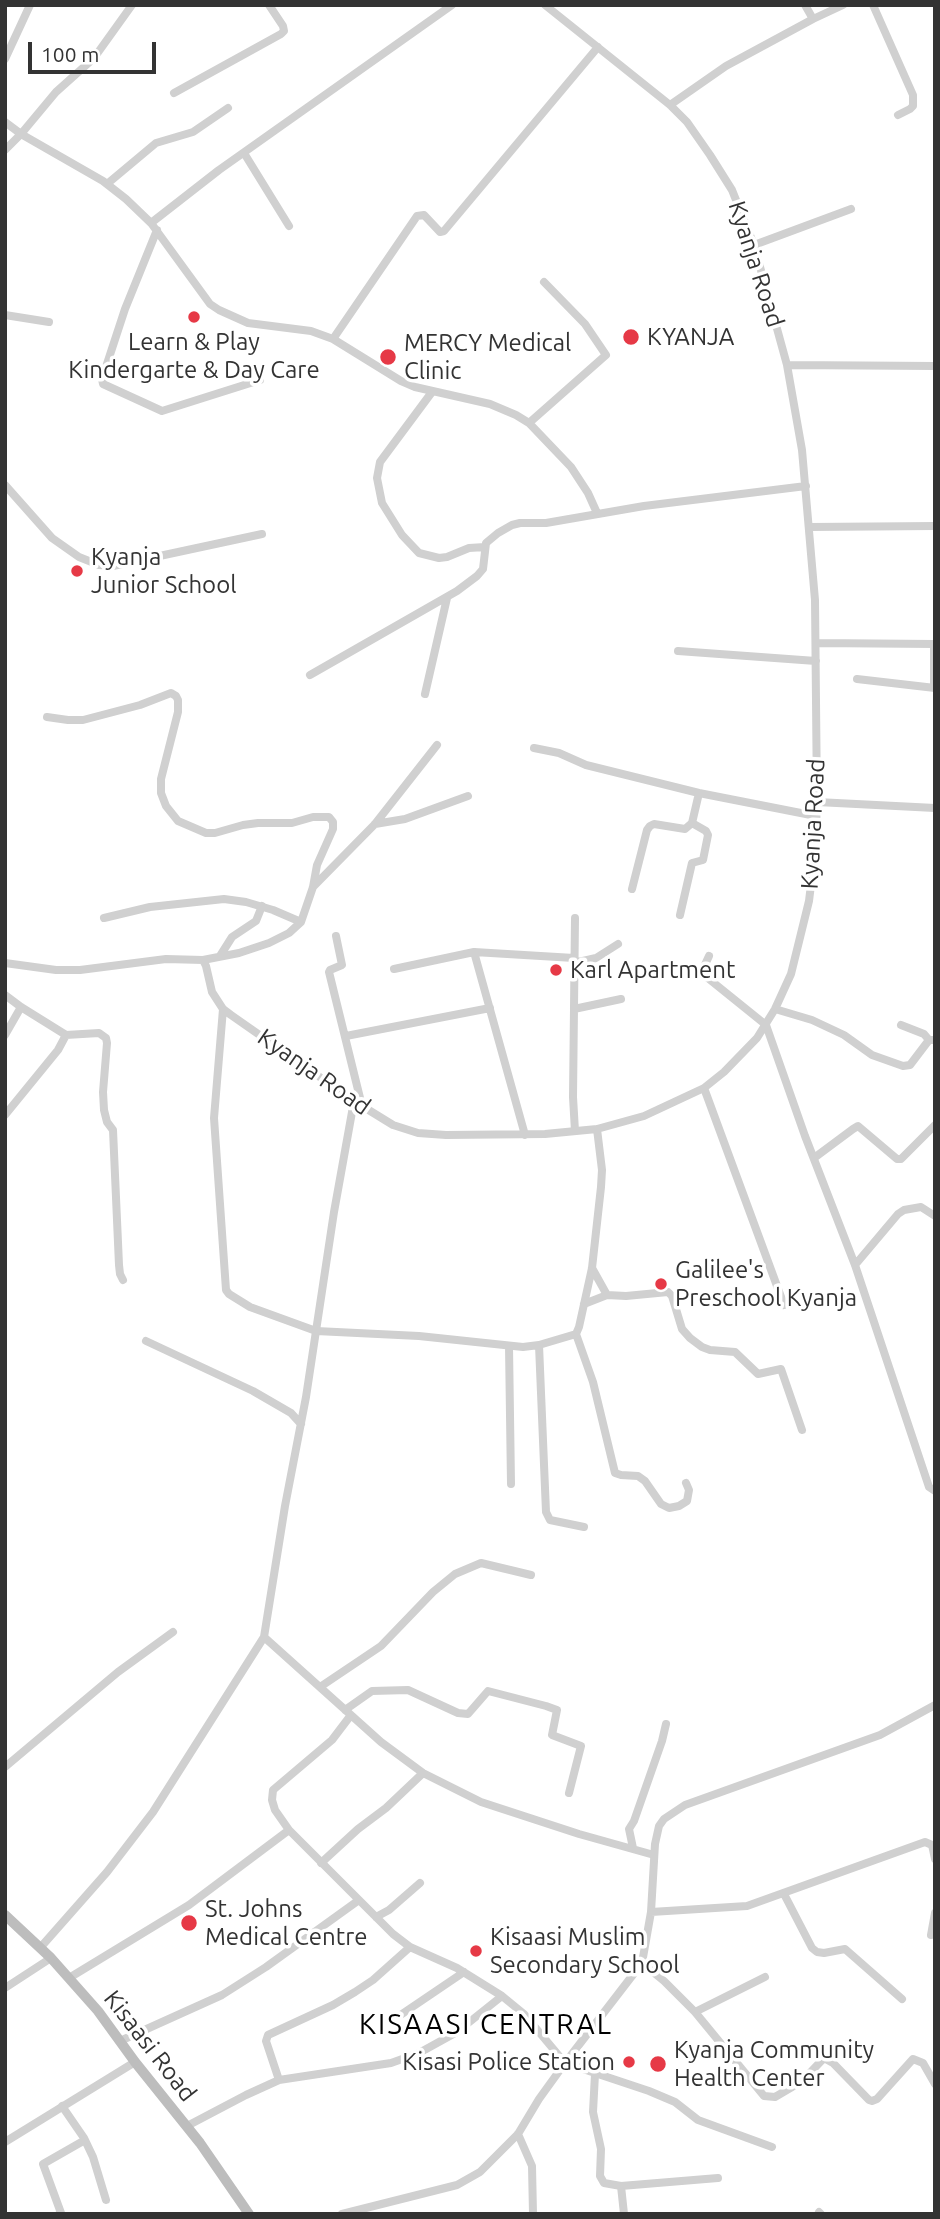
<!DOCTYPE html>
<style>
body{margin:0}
#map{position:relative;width:940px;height:2219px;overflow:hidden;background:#fff;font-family:Ubuntu,sans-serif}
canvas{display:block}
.frame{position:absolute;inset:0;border:7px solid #333;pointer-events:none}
.scale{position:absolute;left:28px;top:42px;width:128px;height:32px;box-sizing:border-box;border:4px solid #333;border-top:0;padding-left:9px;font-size:21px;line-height:24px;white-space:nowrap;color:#333;-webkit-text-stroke:5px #fff;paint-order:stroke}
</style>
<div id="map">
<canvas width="940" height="2219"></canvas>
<div class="frame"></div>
<div class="scale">100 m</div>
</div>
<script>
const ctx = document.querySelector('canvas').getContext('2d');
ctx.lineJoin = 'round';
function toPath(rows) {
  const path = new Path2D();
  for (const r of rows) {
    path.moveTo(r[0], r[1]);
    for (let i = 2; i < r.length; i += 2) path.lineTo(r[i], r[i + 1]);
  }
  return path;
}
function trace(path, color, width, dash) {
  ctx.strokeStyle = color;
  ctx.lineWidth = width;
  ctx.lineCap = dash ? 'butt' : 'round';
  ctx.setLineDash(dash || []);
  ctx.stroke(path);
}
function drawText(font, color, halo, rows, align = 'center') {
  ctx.font = font + ' Ubuntu,sans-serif';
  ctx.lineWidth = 7;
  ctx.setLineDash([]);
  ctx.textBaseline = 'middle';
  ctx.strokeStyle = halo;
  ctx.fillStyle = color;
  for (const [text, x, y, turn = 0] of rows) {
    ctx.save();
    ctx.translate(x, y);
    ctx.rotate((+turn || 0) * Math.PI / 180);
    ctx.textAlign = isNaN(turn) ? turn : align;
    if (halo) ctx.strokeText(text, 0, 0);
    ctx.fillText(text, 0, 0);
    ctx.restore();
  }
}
trace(toPath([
 [805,5,813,19],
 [873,5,913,95,913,106,910,109,898,115],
 [5,59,30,5],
 [174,93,281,34,284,31,283,26,269,5],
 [670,105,726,66,813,19,843,5],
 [5,122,21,134,103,181,126,199,151,223,210,304,219,310,248,323,311,331,333,339,401,381,415,387,490,404,516,415,529,423,571,467,588,493,597,513],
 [5,150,21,134,56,92,94,58,132,5],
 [244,153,289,226],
 [107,184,156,143,193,132,228,108],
 [151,223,219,170,452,5],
 [157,230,125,309,102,379,103,384,162,411,260,380],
 [754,245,851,209],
 [5,315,49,322],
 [333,339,417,216,424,215,440,232,444,231,598,47],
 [787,365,935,366],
 [432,392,380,462,377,478,382,503,402,535,419,553,439,558,447,557,469,548,485,547],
 [529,423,606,355,585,324,544,282],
 [5,485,52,538,79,557,99,565,113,566,262,534],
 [810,527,935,526],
 [816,643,934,644,934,688],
 [678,651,816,661],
 [310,675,457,591,477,576,483,569,486,543,498,533,512,525,520,523,546,523,644,506,806,486],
 [857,679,935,688],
 [425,694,447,598],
 [47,717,68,720,83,720,140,705,171,693,176,696,178,700,178,712,161,779,161,793,166,806,178,821,206,833,215,833,243,825,258,823,292,823,313,817,329,817,333,822,333,829,317,865,313,887,301,922,289,933,269,943,239,953,203,960],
 [534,748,559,753,586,765,699,793,816,816],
 [817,802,935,808],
 [375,824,405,819,468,796],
 [313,887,375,824,437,745],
 [632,889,647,830,650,826,654,824,685,829,692,823],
 [680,915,692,863,703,860,708,835,706,831,692,823,699,793],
 [104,918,150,907,224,899,246,902,273,910,301,922],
 [575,918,573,1097,575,1131],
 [336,936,342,965,330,970,329,972,362,1106],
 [474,952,525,1135],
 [220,956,232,937,256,921,262,906],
 [709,956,703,969,704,975,766,1025,805,1136,855,1265,929,1487,935,1491],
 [5,963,56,970,80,970,166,959,203,960,206,966,212,992,223,1009,231,1015,354,1101,393,1125,418,1133,446,1135,545,1134,597,1129,644,1116,704,1088,724,1072,757,1038,775,1009,791,974,809,901,815,852,817,802,815,600,802,450,787,365,754,245,732,190,710,155,687,122,670,105,545,5],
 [574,963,596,958,618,944],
 [394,969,474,952,574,958],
 [5,995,21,1007,66,1035,99,1033,106,1038,107,1043,103,1092,104,1110,107,1122,113,1130,119,1265,120,1274,123,1280],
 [223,1009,214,1118,226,1290,229,1294,250,1307,316,1331,419,1336,523,1347,539,1345,576,1334,579,1327,592,1268,601,1187,602,1170,597,1129],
 [574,1009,621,999],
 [775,1009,812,1020,844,1035,872,1055,903,1066,910,1065,929,1040,935,1040],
 [901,1025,924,1034,929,1040],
 [5,1035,21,1007],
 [346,1036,490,1008],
 [704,1088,784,1305],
 [5,1115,58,1050,66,1035],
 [814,1158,853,1129,858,1126,897,1159,901,1159,935,1125],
 [855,1265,898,1214,904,1210,921,1207,935,1216],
 [592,1268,607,1295],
 [584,1304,607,1295,626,1296,668,1292,672,1296,682,1329,690,1338,702,1347,710,1350,735,1352,758,1374,781,1369,802,1430],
 [576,1334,593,1382,615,1473,621,1475,638,1476,645,1481,661,1504,669,1508,679,1506,687,1501,689,1490,686,1483],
 [146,1341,253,1391,291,1413,301,1424],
 [539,1345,546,1512,550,1520,584,1527],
 [509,1346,511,1484],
 [264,1637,381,1742,423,1773,481,1802,579,1834,654,1855],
 [320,1687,381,1646,433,1592,455,1574,481,1563,531,1575],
 [345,1710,372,1691,408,1690,458,1713,468,1714,488,1691,546,1706,557,1710,552,1735,581,1746,569,1793],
 [5,1767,118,1672,173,1632],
 [289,1830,275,1810,272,1800,273,1790,332,1740,351,1715],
 [633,1848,629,1829,634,1821,662,1741,666,1724],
 [321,1863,358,1829,386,1808,423,1773],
 [784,1894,812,1948,817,1952,824,1953,845,1949,902,1999],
 [651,1912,747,1906,925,1842,932,1845,935,1859],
 [376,1917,389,1910,420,1883],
 [931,1935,935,1913],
 [40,1948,107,1872,153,1812,264,1637,285,1506,306,1397,334,1212,354,1101],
 [642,1963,664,1981,695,2012,764,2096,775,2097,792,2087,806,2077,824,2058,833,2063,869,2100,872,2101,877,2099,913,2059,923,2063,935,2084],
 [69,1978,189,1905,289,1830,393,1934,410,1947,457,1968,502,1996,524,2014,565,2063,649,2091,675,2102,698,2120,772,2147],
 [5,1988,51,1958],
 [695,2012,765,1977],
 [402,2014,464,1972],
 [120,2041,222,1995,266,1967,359,1900],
 [595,2074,593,2112,601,2149,600,2176,604,2183,621,2186,718,2178],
 [279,2080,266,2041,268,2035,333,2005,355,1992,373,1980,410,1947],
 [62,2106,84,2138,93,2157,106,2200],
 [187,2126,246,2095,279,2080,391,2063,419,2053,457,2032,502,1996],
 [518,2134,532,2166,533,2214],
 [5,2142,135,2062],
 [621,2186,624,2214],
 [819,2212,821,2214],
 [59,2214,61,2213,43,2164,85,2140],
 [342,2214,457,2185,480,2172,518,2134,539,2099,565,2063,642,1963,651,1912,655,1844,659,1826,664,1819,685,1805,880,1735,935,1705]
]), '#d0d0d0', 8);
trace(toPath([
 [5,1915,51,1958,98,2011,135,2062,200,2143,249,2214]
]), '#bdbdbd', 10);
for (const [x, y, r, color] of [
 [194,317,7,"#e63946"],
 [631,337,9,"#e63946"],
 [388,357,9,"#e63946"],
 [77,571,7,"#e63946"],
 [556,970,7,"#e63946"],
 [661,1284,7,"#e63946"],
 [189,1923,9,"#e63946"],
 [476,1951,7,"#e63946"],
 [629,2062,7,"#e63946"],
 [658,2064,9,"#e63946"]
]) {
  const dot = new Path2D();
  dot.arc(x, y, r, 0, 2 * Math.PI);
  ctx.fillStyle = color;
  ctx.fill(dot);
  trace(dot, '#fff', 2.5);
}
drawText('24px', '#333', '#fff', [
 ["Kyanja Road",756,264,72],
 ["Kyanja Road",813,824,-87],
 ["Kyanja Road",314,1072,35],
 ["Kisaasi Road",150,2046,52]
]);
drawText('24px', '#333', '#fff', [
 ["KYANJA",647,337],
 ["Learn & Play",194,342,"center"],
 ["Kindergarte & Day Care",194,370,"center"],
 ["MERCY Medical",404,343],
 ["Clinic",404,371],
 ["Kyanja",91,557],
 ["Junior School",91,585],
 ["Karl Apartment",570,970],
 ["Galilee's",675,1270],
 ["Preschool Kyanja",675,1298],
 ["St. Johns",205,1909],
 ["Medical Centre",205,1937],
 ["Kisaasi Muslim",490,1937],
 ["Secondary School",490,1965],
 ["Kyanja Community",674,2050],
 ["Health Center",674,2078],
 ["Kisasi Police Station",615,2062,"right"]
], 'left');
ctx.letterSpacing = '2px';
drawText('28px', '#000', '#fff', [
 ["KISAASI CENTRAL",486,2025]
]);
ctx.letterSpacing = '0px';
</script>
